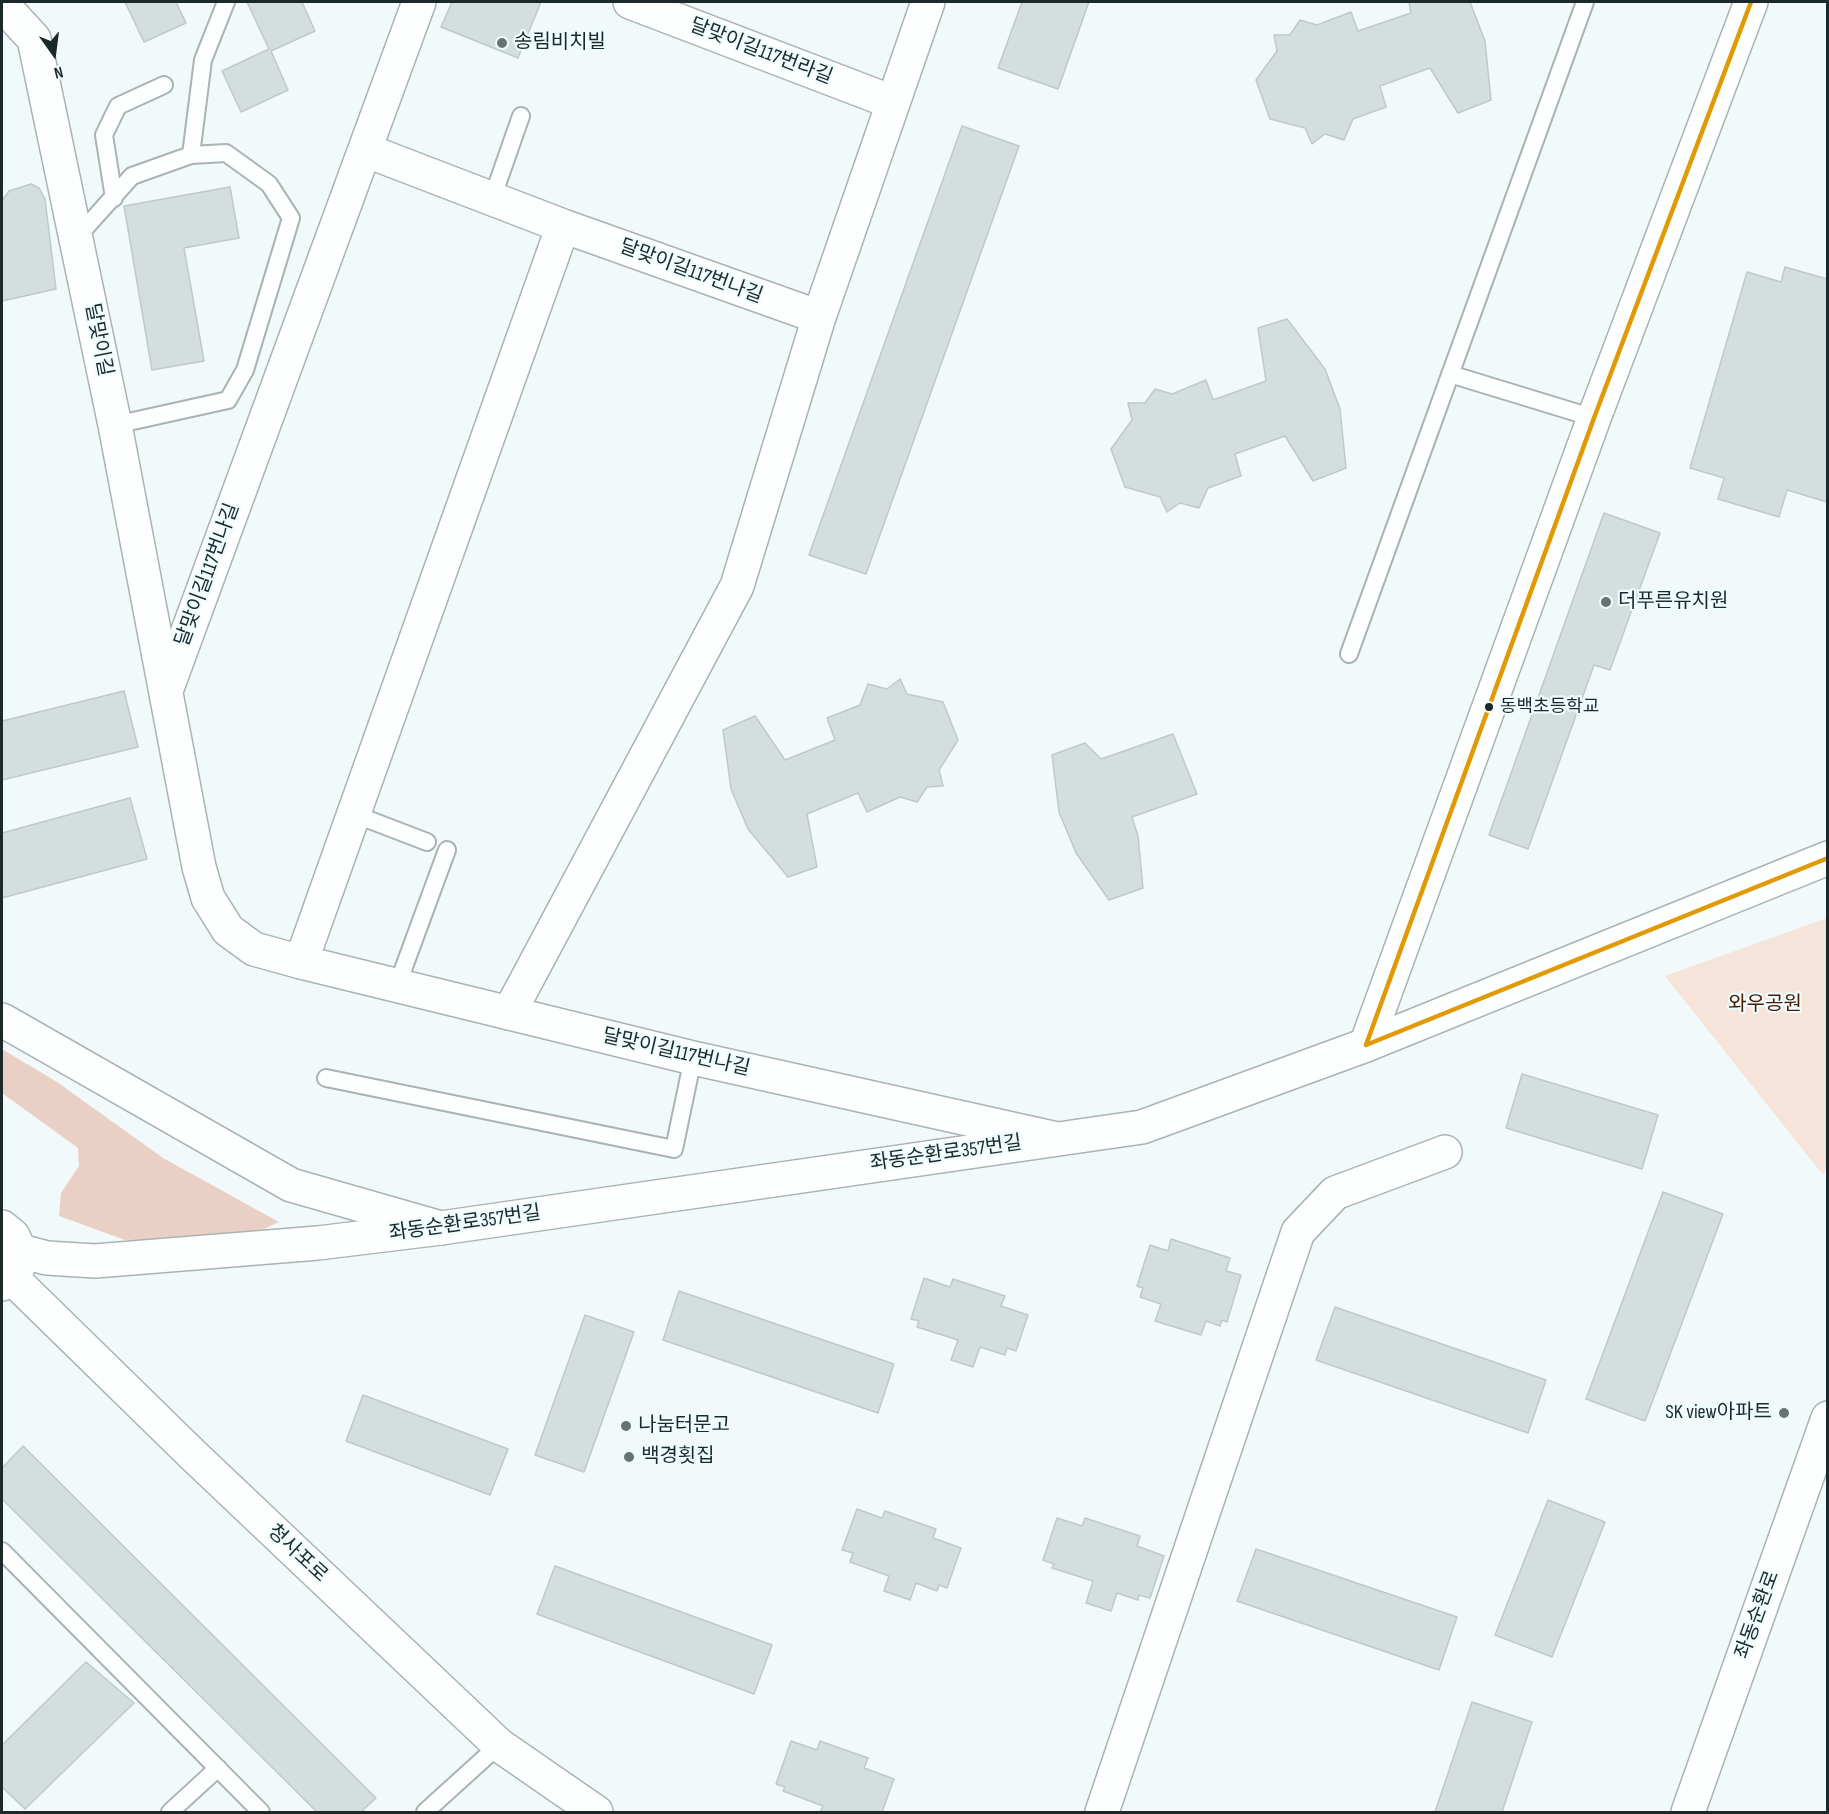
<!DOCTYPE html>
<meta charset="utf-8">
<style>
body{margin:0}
#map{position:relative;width:1829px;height:1814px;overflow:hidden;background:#f2f9fa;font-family:"Sofia Sans Condensed",sans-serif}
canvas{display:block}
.frame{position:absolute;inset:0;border:3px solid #1c292b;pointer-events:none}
.north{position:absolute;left:24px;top:24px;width:60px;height:60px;-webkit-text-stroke:4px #eefcfd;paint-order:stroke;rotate:166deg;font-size:16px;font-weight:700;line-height:24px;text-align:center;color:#1c292b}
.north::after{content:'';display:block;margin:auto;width:21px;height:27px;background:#1c292b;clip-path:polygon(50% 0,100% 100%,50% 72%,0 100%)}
</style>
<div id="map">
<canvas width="1829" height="1814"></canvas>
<div class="frame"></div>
<div class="north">N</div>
</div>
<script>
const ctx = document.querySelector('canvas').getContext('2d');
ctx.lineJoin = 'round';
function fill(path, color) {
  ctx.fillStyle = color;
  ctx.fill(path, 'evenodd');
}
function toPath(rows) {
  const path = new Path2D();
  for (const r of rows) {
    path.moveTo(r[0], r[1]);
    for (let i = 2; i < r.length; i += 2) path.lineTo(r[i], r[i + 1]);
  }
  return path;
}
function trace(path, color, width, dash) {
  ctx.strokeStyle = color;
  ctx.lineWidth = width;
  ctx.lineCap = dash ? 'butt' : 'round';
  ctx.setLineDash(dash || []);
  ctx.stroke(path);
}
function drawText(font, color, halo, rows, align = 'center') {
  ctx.font = font + ' "Sofia Sans Condensed","Noto Sans KR",sans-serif';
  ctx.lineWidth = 4.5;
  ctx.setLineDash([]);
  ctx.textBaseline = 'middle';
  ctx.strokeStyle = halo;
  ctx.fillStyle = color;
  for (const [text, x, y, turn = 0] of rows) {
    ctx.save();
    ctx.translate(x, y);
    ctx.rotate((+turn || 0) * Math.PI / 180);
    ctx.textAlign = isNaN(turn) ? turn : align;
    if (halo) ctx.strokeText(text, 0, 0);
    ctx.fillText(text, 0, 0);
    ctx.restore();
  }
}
fill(toPath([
 [1827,918,1828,1162,1823,1175,1665,976]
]), '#f6e3d9');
fill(toPath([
 [2,1049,57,1082,163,1158,279,1222,264,1229,178,1239,125,1240,59,1216,61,1193,79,1166,78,1148,2,1093]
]), '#ead0c4');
const building = toPath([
 [125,2,176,2,186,23,144,42,125,2],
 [247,2,302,2,315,31,271,51,288,90,241,112,222,71,269,49,247,2],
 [452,2,541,2,518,58,441,27,452,2],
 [1022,2,1089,2,1058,89,998,68,1022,2],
 [1409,2,1470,2,1485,41,1491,100,1458,113,1430,68,1380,86,1386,107,1353,119,1344,140,1325,134,1312,144,1305,128,1270,119,1256,80,1277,51,1274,35,1290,35,1300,20,1317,25,1351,12,1358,31,1411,13,1409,2],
 [962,126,1019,146,866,574,809,555,962,126],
 [31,184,39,188,45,199,56,289,2,301,2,201,9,191,31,184],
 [230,187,239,238,184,248,204,361,152,370,124,206,230,187],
 [1785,267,1827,279,1827,502,1787,490,1779,517,1718,499,1724,478,1690,468,1747,272,1781,282,1785,267],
 [1287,319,1325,369,1340,409,1346,468,1313,481,1285,436,1235,454,1241,476,1208,488,1199,508,1180,503,1167,512,1160,497,1125,487,1111,449,1132,420,1128,403,1145,403,1155,389,1172,394,1206,380,1213,400,1266,381,1258,328,1287,319],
 [1604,513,1660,533,1610,670,1594,665,1528,849,1489,835,1604,513],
 [900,679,907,694,943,702,958,740,939,770,943,786,927,787,917,802,900,797,867,812,858,793,807,814,817,867,788,877,748,829,731,789,723,730,755,716,785,760,835,740,827,718,860,705,868,684,887,689,900,679],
 [124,691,138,747,2,780,2,721,124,691],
 [1173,734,1197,794,1132,817,1138,836,1143,888,1109,900,1076,853,1059,812,1052,755,1085,743,1101,759,1173,734],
 [130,798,147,859,2,898,2,833,130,798],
 [1522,1074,1658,1115,1642,1169,1506,1128,1522,1074],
 [1663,1192,1723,1214,1645,1421,1586,1399,1663,1192],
 [1171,1239,1230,1258,1226,1271,1241,1275,1227,1322,1222,1320,1220,1326,1206,1321,1201,1335,1155,1321,1161,1304,1140,1297,1143,1288,1137,1286,1150,1245,1168,1251,1171,1239],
 [924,1278,950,1287,953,1279,1005,1296,1001,1306,1028,1315,1016,1351,1007,1348,1005,1355,980,1347,973,1367,951,1360,958,1340,917,1327,919,1321,911,1319,924,1278],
 [679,1291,894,1364,878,1413,663,1340,679,1291],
 [1335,1307,1546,1380,1528,1433,1316,1360,1335,1307],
 [585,1315,634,1332,584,1472,535,1455,585,1315],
 [363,1395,508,1449,490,1495,346,1441,363,1395],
 [23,1446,376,1798,361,1812,317,1812,2,1499,2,1468,23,1446],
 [1548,1500,1605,1522,1552,1657,1495,1635,1548,1500],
 [857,1509,882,1518,885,1511,936,1529,933,1538,961,1548,947,1588,939,1585,937,1591,916,1583,910,1600,884,1591,889,1576,850,1562,853,1553,842,1550,857,1509],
 [1057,1518,1082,1526,1085,1518,1140,1536,1137,1546,1164,1556,1150,1598,1139,1595,1138,1600,1117,1593,1111,1611,1086,1603,1093,1581,1052,1568,1054,1564,1043,1560,1057,1518],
 [1256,1549,1457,1617,1439,1670,1237,1601,1256,1549],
 [555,1566,772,1645,754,1694,537,1614,555,1566],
 [86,1662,134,1703,25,1809,2,1787,2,1745,86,1662],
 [1472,1702,1532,1722,1502,1812,1435,1812,1472,1702],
 [791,1741,817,1750,820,1741,868,1758,864,1768,894,1779,882,1812,820,1812,823,1806,783,1791,785,1787,776,1784,791,1741]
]);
fill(building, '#d4dedf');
trace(building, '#c0c9ca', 1.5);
const service = toPath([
 [191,155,203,60,226,2],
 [114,198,104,135,118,106,164,85],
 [492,199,521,116],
 [78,236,132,176,191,155,226,153,269,184,291,218,245,370,228,400,115,425],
 [1450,374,1594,418],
 [1349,654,1585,2],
 [354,814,427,842],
 [397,986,447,850],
 [326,1078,674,1149,693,1058],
 [2,1551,261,1812],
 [170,1812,218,1768],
 [425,1812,499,1745]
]);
const minor = toPath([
 [630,2,892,102],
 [365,150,563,226,819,317],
 [167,688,419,2],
 [301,962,563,226],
 [509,1013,737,586,819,317,928,2],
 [1102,1812,1298,1232,1335,1193,1445,1152]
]);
const tertiary = toPath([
 [2,4,34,39,115,425,199,867,208,898,228,930,254,949,301,962,693,1058,1053,1138],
 [2,1020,291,1185,441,1228],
 [1366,1045,1594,418,1751,2],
 [12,1278,193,1455,499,1745,596,1812],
 [1688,1812,1828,1418]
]);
const secondary = toPath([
 [2,1227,13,1236,20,1251,18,1267,12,1278,2,1284],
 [20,1251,47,1258,95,1261,318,1243,441,1228,1142,1127,1366,1045,1828,858]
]);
trace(service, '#aab3b4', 20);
trace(minor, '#aab3b4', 36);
trace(tertiary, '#aab3b4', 36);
trace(secondary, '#aab3b4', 36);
trace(service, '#fdfefe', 16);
trace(minor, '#fdfefe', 33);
trace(tertiary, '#fdfefe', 33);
trace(secondary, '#fdfefe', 33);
trace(toPath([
 [1366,1045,1594,418,1751,2],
 [1366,1045,1828,858]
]), '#e19a04', 4.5);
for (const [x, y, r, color] of [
 [502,43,6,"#677273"],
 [1606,602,6,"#677273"],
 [1489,707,5,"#1c292b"],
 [1784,1413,6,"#677273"],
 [626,1426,6,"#677273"],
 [629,1457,6,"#677273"]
]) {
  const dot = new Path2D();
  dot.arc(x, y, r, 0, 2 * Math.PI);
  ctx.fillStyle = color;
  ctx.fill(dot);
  trace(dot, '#eefcfd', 2);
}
drawText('18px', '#1c292b', '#eefcfd', [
 ["동백초등학교",1500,707]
], 'left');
drawText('20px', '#1c292b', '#eefcfd', [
 ["송림비치빌",514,43],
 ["더푸른유치원",1618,602],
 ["SK view아파트",1772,1413,"right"],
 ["나눔터문고",638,1426],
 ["백경횟집",641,1457]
], 'left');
drawText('20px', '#1c292b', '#eefcfd', [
 ["달맞이길117번라길",761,52,21],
 ["달맞이길117번나길",691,272,20],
 ["달맞이길",98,340,79],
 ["달맞이길117번나길",208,575,-70],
 ["달맞이길117번나길",676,1053,13],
 ["좌동순환로357번길",946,1154,-8],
 ["좌동순환로357번길",465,1224,-8],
 ["청사포로",297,1554,43],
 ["좌동순환로",1758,1615,-70]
]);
drawText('20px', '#491b00', '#eefcfd', [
 ["와우공원",1765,1005]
]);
</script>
